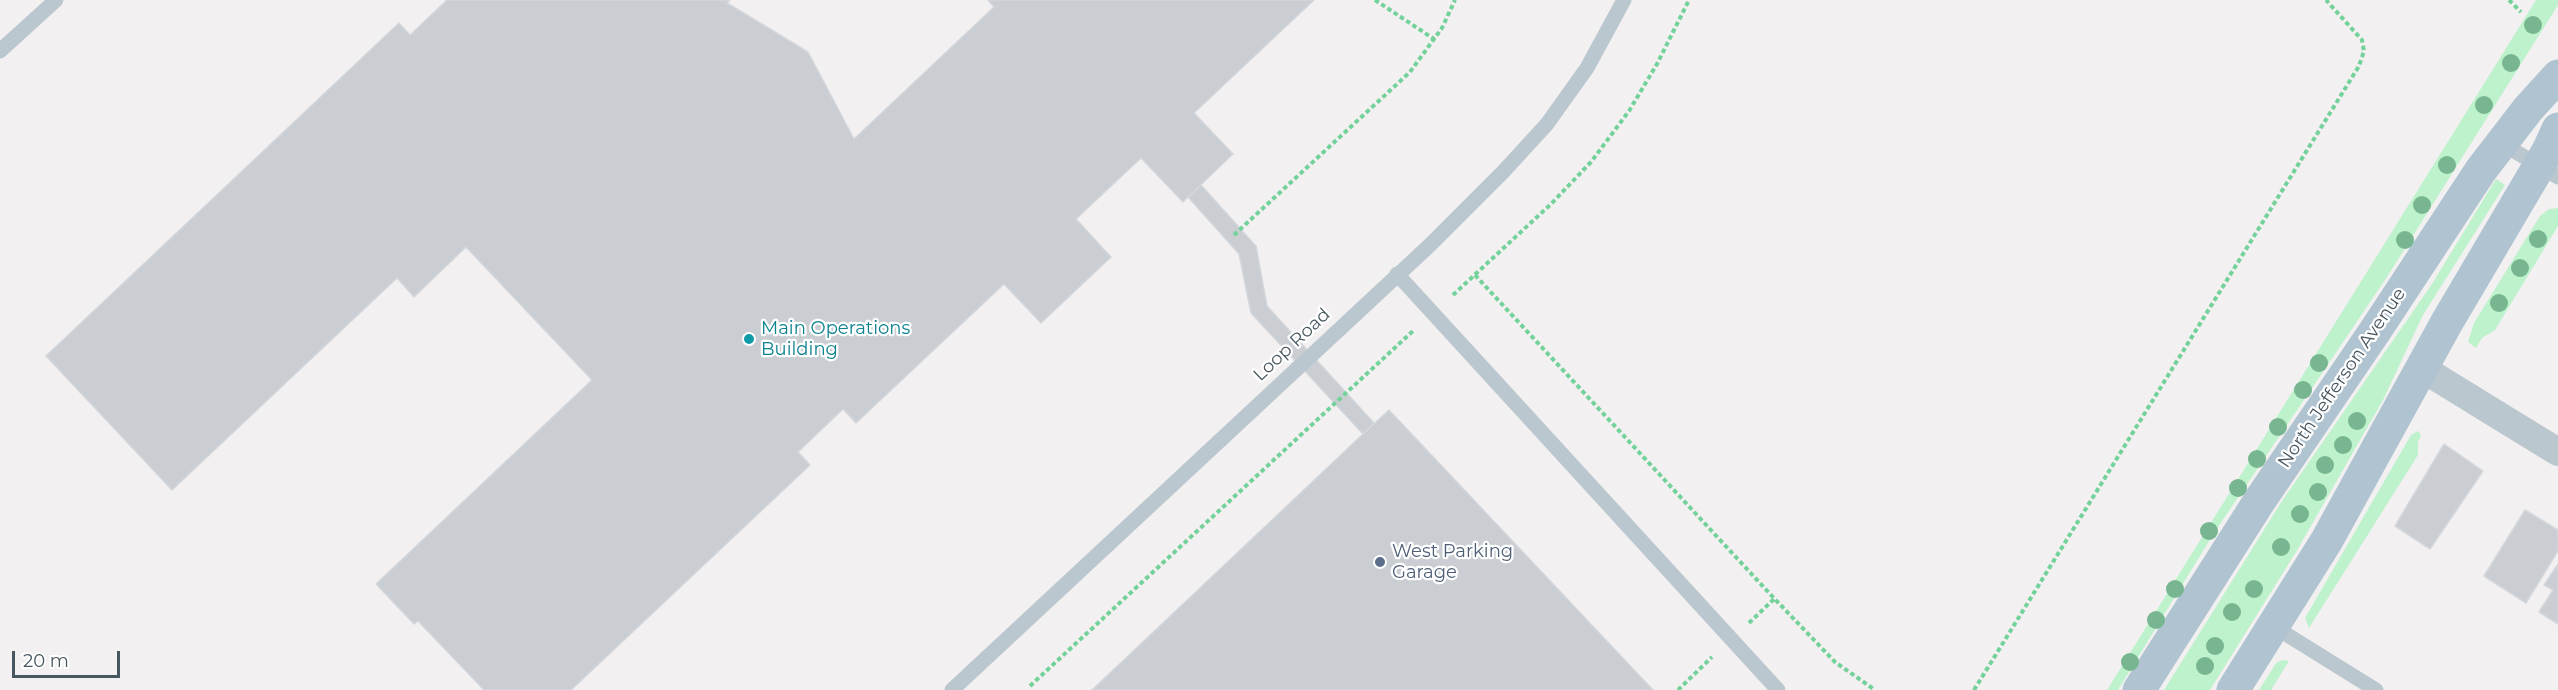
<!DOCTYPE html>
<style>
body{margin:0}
#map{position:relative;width:2558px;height:690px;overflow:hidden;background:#f3f0f1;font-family:Montserrat,sans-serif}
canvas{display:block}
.scale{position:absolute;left:12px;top:651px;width:108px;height:27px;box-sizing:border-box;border:3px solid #47565f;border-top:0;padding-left:8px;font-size:18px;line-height:21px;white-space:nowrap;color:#47565f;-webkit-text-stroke:4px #fff;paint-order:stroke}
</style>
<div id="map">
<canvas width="2558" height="690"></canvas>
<div class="scale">20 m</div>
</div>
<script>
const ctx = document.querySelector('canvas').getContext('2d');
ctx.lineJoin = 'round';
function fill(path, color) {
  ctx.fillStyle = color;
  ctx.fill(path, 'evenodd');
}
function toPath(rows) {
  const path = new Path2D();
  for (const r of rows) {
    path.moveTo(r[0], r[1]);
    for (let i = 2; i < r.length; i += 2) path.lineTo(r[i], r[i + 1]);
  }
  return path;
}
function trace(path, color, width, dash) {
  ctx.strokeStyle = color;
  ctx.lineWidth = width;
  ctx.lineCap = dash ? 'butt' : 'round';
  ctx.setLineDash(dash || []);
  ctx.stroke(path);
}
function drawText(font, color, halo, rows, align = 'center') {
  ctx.font = font + ' Montserrat,sans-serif';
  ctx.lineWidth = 4.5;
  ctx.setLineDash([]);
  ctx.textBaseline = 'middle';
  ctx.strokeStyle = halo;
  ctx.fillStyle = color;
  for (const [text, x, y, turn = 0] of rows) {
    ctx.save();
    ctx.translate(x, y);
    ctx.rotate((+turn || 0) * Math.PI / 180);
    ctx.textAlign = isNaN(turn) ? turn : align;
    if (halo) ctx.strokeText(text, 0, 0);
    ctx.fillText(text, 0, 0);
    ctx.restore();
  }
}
fill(toPath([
 [2536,0,2558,0,2558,5,2387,277,2214,533,2118,690,2107,690],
 [2496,179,2505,185,2423,315,2383,400,2296,552,2210,690,2164,690,2282,501,2432,284],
 [2558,208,2558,226,2495,330,2482,338,2476,348,2468,342,2474,323,2540,216,2549,209],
 [2418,431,2421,436,2418,442,2418,455,2309,628,2305,618,2411,435],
 [2283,660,2289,661,2271,690,2259,690,2276,663]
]), '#bdf2cc');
const building = toPath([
 [447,0,730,0,727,3,808,52,854,139,994,7,988,0,1314,0,1194,113,1233,154,1188,197,1183,202,1141,158,1076,219,1111,257,1041,323,1004,284,856,423,843,409,798,452,810,465,571,690,484,690,418,621,414,624,376,584,592,380,466,247,414,297,397,278,172,490,46,356,399,23,410,35,447,0],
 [1201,185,1256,246,1267,306,1374,423,1363,434,1251,313,1239,254,1188,197,1201,185],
 [1389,410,1653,690,1092,690,1363,434,1389,410],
 [2444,444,2483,471,2430,549,2395,526,2444,444],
 [2525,510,2558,530,2558,551,2526,603,2484,576,2525,510],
 [2558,564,2558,624,2539,612,2553,590,2544,585,2558,564]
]);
fill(building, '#caced3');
trace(building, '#d4d7dc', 1.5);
trace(toPath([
 [1375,0,1434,39],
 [2509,0,2521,12],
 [1234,235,1410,72,1442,28,1455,0],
 [1475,275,1771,595,1835,662,1875,690],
 [1453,295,1551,204,1591,162,1629,111,1657,64,1689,0],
 [1749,623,1774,599],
 [1030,686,1414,330],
 [1678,690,1712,657],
 [1974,690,2359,66,2364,51,2362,40,2326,0]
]), '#73d299', 4, [4.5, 3]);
trace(toPath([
 [0,51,56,0],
 [2501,143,2558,177],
 [1397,274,1778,690],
 [2273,626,2376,690],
 [952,690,1430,245,1503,172,1547,124,1587,68,1624,0]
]), '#bbc7ce', 15);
trace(toPath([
 [2423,369,2558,452]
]), '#bbc7ce', 28);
trace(toPath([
 [2139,690,2260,500,2375,331,2481,170,2528,109,2558,76],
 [2233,690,2327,540,2447,322,2548,151,2558,129]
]), '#afc3d1', 33);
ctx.fillStyle = '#77b690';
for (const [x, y] of [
 [2533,25],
 [2511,63],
 [2484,105],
 [2447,165],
 [2422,205],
 [2538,239],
 [2405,240],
 [2520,268],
 [2499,303],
 [2319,363],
 [2303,390],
 [2357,421],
 [2278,427],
 [2343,445],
 [2257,459],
 [2325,465],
 [2238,488],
 [2318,492],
 [2300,514],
 [2209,531],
 [2281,547],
 [2175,589],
 [2254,589],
 [2232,612],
 [2156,620],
 [2215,646],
 [2130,662],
 [2205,666]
]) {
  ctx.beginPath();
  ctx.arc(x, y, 9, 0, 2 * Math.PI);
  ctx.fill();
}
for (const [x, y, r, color] of [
 [749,339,6,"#0f9aa8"],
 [1380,562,6,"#5c6f8a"]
]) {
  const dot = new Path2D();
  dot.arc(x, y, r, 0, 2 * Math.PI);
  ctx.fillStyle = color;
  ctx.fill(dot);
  trace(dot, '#fff', 2);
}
drawText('18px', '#0d838f', '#fff', [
 ["Main Operations",761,329],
 ["Building",761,350]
], 'left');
drawText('18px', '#47565f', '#fff', [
 ["Loop Road",1292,345,-43],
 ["North Jefferson Avenue",2342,378,-56]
]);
drawText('18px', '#4e5e75', '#fff', [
 ["West Parking",1392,552],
 ["Garage",1392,573]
], 'left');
</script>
